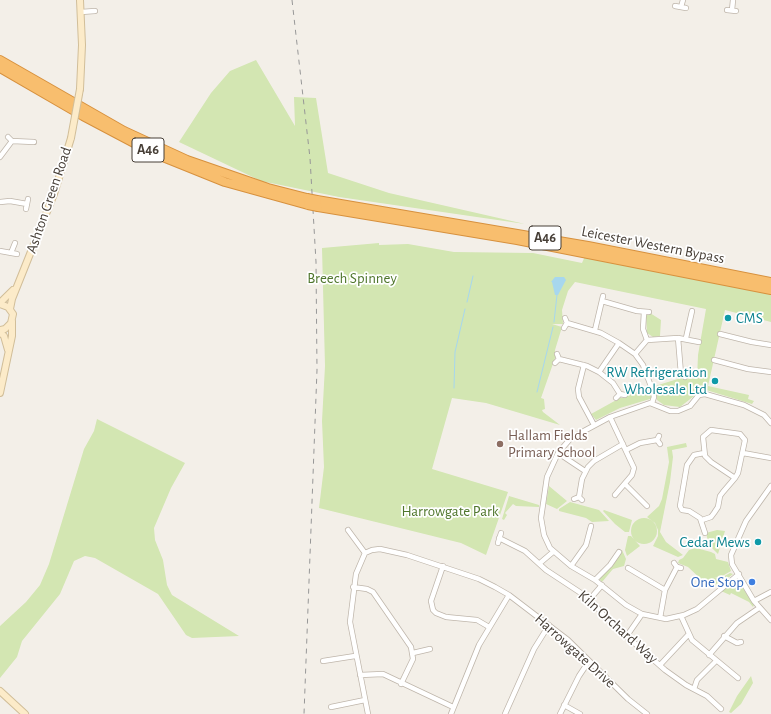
<!DOCTYPE html>
<style>
body{margin:0}
canvas{display:block;background:#f3efe8}
</style>
<canvas width="771" height="714"></canvas>
<script>
const ctx = document.querySelector('canvas').getContext('2d');
ctx.lineJoin = 'round';
function fill(path, color) {
  ctx.fillStyle = color;
  ctx.fill(path, 'evenodd');
}
function toPath(rows) {
  const path = new Path2D();
  for (const r of rows) {
    if (r.length === 3) {
      path.moveTo(r[0] + r[2], r[1]);
      path.arc(r[0], r[1], r[2], 0, 2 * Math.PI);
      continue;
    }
    path.moveTo(r[0], r[1]);
    for (let i = 2; i < r.length; i += 2) path.lineTo(r[i], r[i + 1]);
  }
  return path;
}
function trace(path, color, width, dash) {
  ctx.strokeStyle = color;
  ctx.lineWidth = width;
  ctx.lineCap = dash ? 'butt' : 'round';
  ctx.setLineDash(dash || []);
  ctx.stroke(path);
}
function drawText(font, color, halo, rows, align = 'center') {
  ctx.font = font + ' "Alegreya Sans",sans-serif';
  ctx.lineWidth = 3.5;
  ctx.setLineDash([]);
  ctx.textBaseline = 'middle';
  ctx.strokeStyle = halo;
  ctx.fillStyle = color;
  for (const [text, x, y, turn = 0] of rows) {
    ctx.save();
    ctx.translate(x, y);
    ctx.rotate((+turn || 0) * Math.PI / 180);
    ctx.textAlign = isNaN(turn) ? turn : align;
    if (halo) ctx.strokeText(text, 0, 0);
    ctx.fillText(text, 0, 0);
    ctx.restore();
  }
}
fill(toPath([
 [256,60,295,126,294,97,316,98,328,173,389,193,525,224,339,197,261,181,179,142,211,93,230,71],
 [379,243,379,245,408,244,454,252,533,253,582,263,585,256,771,293,771,322,725,310,708,386,749,395,748,399,754,401,752,404,703,389,680,407,664,405,657,400,655,386,681,378,697,379,698,355,706,309,575,282,568,291,562,310,563,324,552,324,562,327,555,350,555,358,541,398,544,399,545,409,542,410,543,412,560,425,486,403,452,398,432,469,508,492,486,555,461,543,319,508,324,467,322,421,325,366,322,248],
 [650,313,661,320,660,336,653,337,647,333,646,316],
 [649,388,652,397,650,399,620,408,596,420,591,414,620,398,625,398,625,396],
 [97,419,185,463,171,488,154,528,155,540,163,560,167,585,172,595,239,636,192,638,186,635,158,594,95,558,85,556,74,561,60,594,22,641,17,657,0,678,0,626,26,602,40,585,49,564,84,449,94,431],
 [686,443,687,447,672,450,673,457,670,482,660,532,666,542,683,555,678,557,653,546,658,536,658,530,655,523,647,517,659,506,662,499,669,462,667,447],
 [549,486,567,501,557,509,546,504],
 [509,496,539,505,539,507,516,506,513,504,505,513,507,515,504,520,502,519],
 [570,502,599,510,609,521,592,522,586,518,559,511,559,509],
 [604,510,632,520,629,532,625,532,615,524,603,511],
 [644,531,13],
 [717,530,725,531,718,554,709,545,706,533],
 [628,536,631,536,640,546,627,556,625,550],
 [696,548,711,552,715,554,716,559,728,562,731,571,719,578,714,577,719,579,730,573,733,574,718,586,713,586,703,581,688,567,678,563,679,560,683,558,689,550],
 [622,550,626,559,624,566,613,569,602,582,598,578,613,563],
 [737,579,754,605,753,607,749,602,731,593,730,595,721,591],
 [751,676,753,683,741,704,731,713,729,712,737,696]
]), '#d3e6b2');
fill(toPath([
 [555,277,564,277,566,280,558,295,555,295,552,282,551,282]
]), '#a7d7ee');
trace(toPath([
 [467,302,473,276],
 [554,322,557,295],
 [454,388,455,352,465,309],
 [537,392,553,327]
]), '#a7d7ee', 1);
const street = toPath([
 [675,6,686,8],
 [681,7,683,0],
 [727,10,736,11],
 [732,10,733,0],
 [81,12,95,11],
 [12,141,34,142],
 [0,157,12,141,8,137],
 [0,202,10,201,27,204],
 [26,209,28,199],
 [0,251,17,254],
 [11,253,15,243],
 [602,301,637,311,649,312],
 [644,312,643,329,647,340],
 [567,323,601,333,619,343,635,354,643,365,652,389,654,397,652,403],
 [564,328,567,323,565,318],
 [595,330,603,296],
 [720,334,752,342,771,345],
 [678,338,681,374,685,377],
 [686,338,692,311],
 [635,354,647,340,678,338,699,342],
 [559,359,587,366,599,372,613,383,620,394],
 [714,360,748,369,771,372],
 [555,363,559,359,557,354],
 [584,365,578,389,579,397,594,425],
 [599,372,619,343],
 [616,398,620,394,625,395],
 [610,417,634,468,632,475,615,495],
 [659,436,657,440,660,444],
 [626,450,640,443,657,440],
 [558,453,585,471],
 [704,453,694,455,687,465,680,506,682,510,689,511,700,518,705,533],
 [743,453,771,458],
 [625,484,647,506],
 [771,486,746,521,731,555,732,564,754,601,771,620],
 [579,497,582,479,588,467,594,461,623,444],
 [574,499,579,497,582,500],
 [702,520,711,517,714,513,718,507,720,496,723,492,735,478,738,473,745,440,740,434,711,430,703,437,705,456,711,462,735,478],
 [348,530,365,553,356,574,350,622,368,714],
 [499,538,525,551,546,570,590,599,606,618,665,670,686,685,707,696,721,709],
 [498,543,501,533],
 [365,553,372,550,380,549,407,555,479,579,495,587,509,595,568,640,628,699,647,714],
 [540,563,553,552],
 [674,563,677,567,681,568],
 [443,566,431,601,433,610,436,613,446,617,477,620,489,627],
 [571,566,586,545,591,526],
 [628,568,665,590],
 [739,574,697,609,684,615,666,619,642,614,626,605,595,580,571,566,550,548,544,535,541,518,547,477,558,453,571,438,610,417,650,403,670,411,678,411,690,406,699,395,705,394,744,405,764,415,771,423],
 [595,580,610,565,619,552],
 [353,587,367,589,373,592,411,647,413,659,401,684],
 [590,599,602,585],
 [754,601,771,592],
 [681,616,692,640,738,678],
 [660,618,665,590,677,567],
 [724,636,737,643,741,642],
 [626,637,642,614],
 [413,653,430,649],
 [709,655,737,623,759,608],
 [323,661,355,656],
 [660,665,688,635],
 [360,675,383,674,453,707],
 [694,689,697,680,716,661],
 [564,705,580,714],
 [331,707,365,700],
 [451,714,479,645,509,595],
 [505,714,534,649,549,625],
 [560,714,579,676,589,661]
]);
const secondary = toPath([
 [80,89,82,45,80,0],
 [0,303,13,290],
 [0,304,8,307,13,314,11,323,5,329,0,330],
 [10,309,12,299,54,194,71,138],
 [0,332,4,336,8,350],
 [0,393,12,336,12,321],
 [0,691,25,714]
]);
const highway = toPath([
 [0,60,124,131,187,160,268,188,307,198],
 [0,68,83,116,153,153,225,182,308,205],
 [317,200,588,246,771,282],
 [318,207,517,240,771,290]
]);
trace(street, '#bfb6ab', 6);
trace(secondary, '#d1be99', 8);
trace(highway, '#d7913e', 10);
trace(street, '#fff', 4.5);
trace(secondary, '#fcebc9', 6);
trace(highway, '#f8be6e', 8);
trace(toPath([
 [292,0,310,158,316,262,317,370,304,714]
]), '#979797', 1, [5, 5]);
const secondaryBridge = toPath([
 [71,138,80,89]
]);
const highwayBridge = toPath([
 [307,198,317,200],
 [308,205,318,207]
]);
trace(secondaryBridge, '#d1be99', 8, []);
trace(highwayBridge, '#d7913e', 10, []);
trace(secondaryBridge, '#fcebc9', 6);
trace(highwayBridge, '#f8be6e', 8);
for (const [x, y, r, color] of [
 [728,318,4,"#0f9aa8"],
 [715,381,4,"#0f9aa8"],
 [500,444,4,"#8d6e63"],
 [758,542,4,"#0f9aa8"],
 [752,582,4,"#3f7fe0"]
]) {
  const dot = new Path2D();
  dot.arc(x, y, r, 0, 2 * Math.PI);
  ctx.fillStyle = color;
  ctx.fill(dot);
  trace(dot, '#fff', 1.5);
}
for (const [x, y, w] of [
 [148,150,32],
 [545,238,32]
]) {
  const box = new Path2D();
  box.roundRect(x - w / 2, y - 12, w, 24, 3);
  ctx.fillStyle = '#fff';
  ctx.fill(box);
  trace(box, '#473f37', 1);
}
drawText('bold 14px', '#473f37', null, [
 ["A46",148,150],
 ["A46",545,238]
]);
drawText('15px', '#473f37', '#fff', [
 ["Ashton Green Road",49,200,-71],
 ["Leicester Western Bypass",653,245,11],
 ["Kiln Orchard Way",618,627,42],
 ["Harrowgate Drive",575,651,42]
]);
drawText('15px', '#4f762c', '#fff', [
 ["Breech Spinney",352,278],
 ["Harrowgate Park",450,511]
]);
drawText('15px', '#0d838f', '#fff', [
 ["CMS",736,318,"left"],
 ["RW Refrigeration",707,372],
 ["Wholesale Ltd",707,389],
 ["Cedar Mews",750,542]
], 'right');
drawText('15px', '#785e54', '#fff', [
 ["Hallam Fields",508,435],
 ["Primary School",508,452]
], 'left');
drawText('15px', '#366cbe', '#fff', [
 ["One Stop",744,582]
], 'right');
</script>
